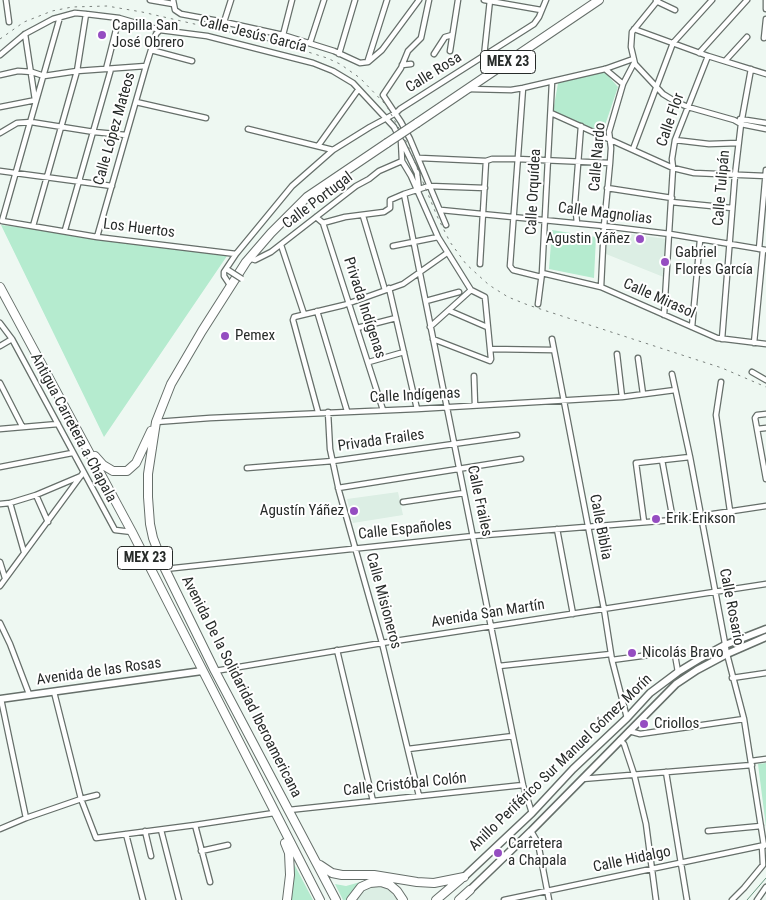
<!DOCTYPE html>
<meta charset="utf-8">
<style>
body{margin:0}
canvas{display:block;background:#eef8f2}
</style>
<canvas width="766" height="900"></canvas>
<script>
const ctx = document.querySelector('canvas').getContext('2d');
ctx.lineJoin = 'round';
function fill(path, color) {
  ctx.fillStyle = color;
  ctx.fill(path, 'evenodd');
}
function toPath(rows) {
  const path = new Path2D();
  for (const r of rows) {
    path.moveTo(r[0], r[1]);
    for (let i = 2; i < r.length; i += 2) path.lineTo(r[i], r[i + 1]);
  }
  return path;
}
function trace(path, color, width, dash) {
  ctx.strokeStyle = color;
  ctx.lineWidth = width;
  ctx.lineCap = dash ? 'butt' : 'round';
  ctx.setLineDash(dash || []);
  ctx.stroke(path);
}
function drawText(font, color, halo, rows, align = 'center') {
  ctx.font = font + ' "Roboto Condensed",sans-serif';
  ctx.lineWidth = 4;
  ctx.setLineDash([]);
  ctx.textBaseline = 'middle';
  ctx.strokeStyle = halo;
  ctx.fillStyle = color;
  for (const [text, x, y, turn = 0] of rows) {
    ctx.save();
    ctx.translate(x, y);
    ctx.rotate((+turn || 0) * Math.PI / 180);
    ctx.textAlign = isNaN(turn) ? turn : align;
    if (halo) ctx.strokeText(text, 0, 0);
    ctx.fillText(text, 0, 0);
    ctx.restore();
  }
}
fill(toPath([
 [607,231,667,239,666,278,606,254],
 [398,492,403,515,353,523,347,499],
 [375,886,383,887,390,891,398,900,355,900,361,892]
]), '#dceee4');
fill(toPath([
 [604,71,618,87,602,134,553,112,558,83],
 [1,225,229,253,104,437],
 [552,230,596,237,594,278,549,269],
 [766,763,766,827,758,764],
 [293,862,313,900,290,900,293,888],
 [364,881,357,886,348,900,343,900,335,884,346,886]
]), '#b5ebcf');
trace(toPath([
 [747,900,766,878]
]), '#69957f', 1);
const street = toPath([
 [6,0,9,22],
 [150,0,173,4],
 [173,0,175,10,181,14,224,22,283,35,334,51,360,63,368,62,382,50,419,0],
 [429,0,421,38,408,51,401,68,383,95,401,122,410,139,446,225],
 [484,0,541,10],
 [658,0,632,32,631,47,635,64,663,94,676,102,688,107,734,120,741,124,766,129],
 [766,0,766,9],
 [656,1,675,10],
 [60,17,2,221,97,237,236,254,224,272,224,276,230,285],
 [224,22,231,0],
 [634,29,708,56,766,74],
 [25,34,35,100],
 [283,35,292,0],
 [764,38,766,19],
 [310,43,324,0],
 [151,50,192,61],
 [450,51,458,0],
 [699,53,747,0],
 [339,54,355,0],
 [434,54,445,37,452,35],
 [0,55,25,34,53,19,75,13,86,14,119,18,160,30,207,36,313,63,333,71,353,83,394,127,401,141,402,161,411,176,438,237,471,290],
 [484,56,490,0],
 [368,60,387,0],
 [725,61,747,37],
 [402,65,411,64],
 [106,69,119,18],
 [605,69,623,84],
 [0,75,18,71,32,72,44,76,77,71,146,66],
 [523,88,510,266,513,270,541,277],
 [468,89,511,90,523,88,605,69,633,59],
 [136,102,206,118],
 [0,107,36,100],
 [551,113,673,168,694,173,766,176],
 [740,119,766,123],
 [248,129,333,150,370,127,396,113,400,109,534,24,539,17,546,0],
 [0,133,17,123,31,122,94,132,126,135],
 [675,140,709,144,738,143],
 [402,142,417,173,419,190],
 [318,146,358,90],
 [633,149,673,43,712,0],
 [420,158,486,161,492,159,517,159,610,163],
 [0,171,112,186],
 [607,188,672,198],
 [404,194,513,736,523,785,532,813],
 [671,202,732,208],
 [441,210,604,226,670,234,766,250],
 [363,216,385,290],
 [316,217,323,223,383,410],
 [323,223,345,217,384,212,390,208,390,200,404,194,429,186,485,188],
 [577,223,575,203,581,126],
 [33,226,77,71,86,14],
 [65,230,111,69],
 [97,237,146,66,156,34,160,30],
 [281,245,304,314],
 [393,246,438,237],
 [759,249,766,170],
 [236,254,292,186,333,150],
 [249,258,255,260,271,252,356,186,369,179,379,171,402,161],
 [480,264,486,161],
 [542,273,601,287,717,338,766,344],
 [601,287,604,226,610,163,611,148,609,132,623,84,634,63],
 [389,288,417,409],
 [426,301,459,292],
 [538,304,542,273,552,82],
 [317,311,347,411],
 [450,311,487,327],
 [664,315,673,168,672,159,675,140,708,56],
 [0,323,12,339,115,530,132,532],
 [430,327,471,290],
 [692,327,700,240],
 [357,328,396,318],
 [433,339,490,361,491,359,485,297,471,290],
 [552,339,604,609,612,660,627,718],
 [722,339,735,175,741,124,751,69],
 [754,343,763,250],
 [0,346,12,339],
 [490,349,553,350],
 [617,354,622,397],
 [638,358,643,394],
 [369,362,404,352],
 [752,372,766,380],
 [672,374,690,457,727,654,744,719,764,846],
 [474,376,475,405],
 [721,382,716,415,730,511],
 [0,383,22,426],
 [318,412,293,320,294,317,344,305,403,284,447,253],
 [328,412,330,449,339,491,382,643,419,796],
 [766,414,757,415,755,418,766,479],
 [156,422,210,418,417,409,622,397,675,390],
 [0,429,58,424],
 [757,429,766,428],
 [662,460,673,520],
 [0,467,72,453],
 [247,468,333,461,517,435],
 [338,488,521,459],
 [36,495,48,522],
 [403,502,464,493],
 [10,503,24,552],
 [0,504,10,503,36,495,81,476],
 [644,522,636,463,690,457],
 [557,529,573,614],
 [0,562,5,578],
 [165,569,473,536,673,520,766,506],
 [0,586,83,473],
 [0,623,10,644,29,694],
 [337,650,373,801],
 [612,660,671,652,675,655,678,672],
 [499,666,611,654],
 [215,671,382,643,766,584],
 [732,678,766,673],
 [54,692,81,799,96,838,195,825,274,813],
 [1,699,26,818],
 [629,731,640,734,744,719],
 [620,740,624,744,634,774,646,824,656,900],
 [408,749,513,736],
 [751,761,766,759],
 [666,772,687,900],
 [582,779,752,765],
 [289,810,523,785],
 [195,825,210,882],
 [0,829,26,818,81,799,97,795],
 [161,830,179,900],
 [145,831,151,856],
 [531,831,538,843,549,900],
 [708,831,761,826],
 [126,834,143,900],
 [201,851,228,845],
 [504,900,765,845],
 [732,900,744,888,763,865,762,846],
 [757,900,766,887]
]);
const secondary = toPath([
 [0,699,202,671],
 [464,877,532,813,573,769,627,718,650,693,678,672,701,658,725,645,766,629],
 [470,890,531,831,676,684,697,670,727,654,766,637]
]);
const highway = toPath([
 [417,123,599,0],
 [0,287,132,532,320,900],
 [95,456,103,465,113,471,127,471,136,463,151,431],
 [285,843,289,853,290,875,287,900],
 [320,865,332,873,342,875,374,875,417,882,434,883,464,877],
 [336,900,215,671,165,569,153,538,150,524,148,497,148,474,156,422,171,384,202,331,246,262,271,233,307,197,387,143],
 [351,900,361,887,370,883,381,882,390,885,397,891,403,900],
 [436,900,462,878],
 [459,900,470,890]
]);
trace(street, '#666f6a', 7);
trace(secondary, '#666f6a', 9);
trace(highway, '#666f6a', 10);
trace(street, '#fff', 4.5);
trace(secondary, '#fff', 6);
trace(highway, '#fff', 8);
trace(toPath([
 [0,39,24,22,52,11,72,7,107,6,142,12,286,45,327,58,340,64,360,78,386,105,406,141,437,216,450,242,466,264,489,285,508,297,528,305,722,368,766,387]
]), '#7a817d', 1, [2.5, 5]);
const streetBridge = toPath([
 [228,270,242,279]
]);
const highwayBridge = toPath([
 [387,143,417,123]
]);
trace(streetBridge, '#666f6a', 7, []);
trace(highwayBridge, '#666f6a', 10, []);
trace(streetBridge, '#fff', 4.5);
trace(highwayBridge, '#fff', 8);
for (const [x, y, r, color] of [
 [102,35,5,"#954dc1"],
 [640,239,5,"#954dc1"],
 [665,262,5,"#954dc1"],
 [225,336,5,"#954dc1"],
 [354,511,5,"#954dc1"],
 [656,519,5,"#954dc1"],
 [632,653,5,"#954dc1"],
 [644,724,5,"#954dc1"],
 [498,853,5,"#954dc1"]
]) {
  const dot = new Path2D();
  dot.arc(x, y, r, 0, 2 * Math.PI);
  ctx.fillStyle = color;
  ctx.fill(dot);
  trace(dot, '#fff', 2);
}
for (const [x, y, w] of [
 [508,62,55],
 [145,558,55]
]) {
  const box = new Path2D();
  box.roundRect(x - w / 2, y - 11.5, w, 23, 4);
  ctx.fillStyle = '#fff';
  ctx.fill(box);
  trace(box, '#272b29', 1);
}
drawText('bold 14px', '#272b29', null, [
 ["MEX 23",508,62],
 ["MEX 23",145,558]
]);
drawText('15px', '#272b29', '#fff', [
 ["Capilla San",112,26],
 ["José Obrero",112,43],
 ["Agustin Yáñez",630,239,"right"],
 ["Gabriel",675,253],
 ["Flores García",675,270],
 ["Pemex",235,336],
 ["Agustín Yáñez",344,511,"right"],
 ["Erik Erikson",666,519],
 ["Nicolás Bravo",642,653],
 ["Criollos",654,724],
 ["Carretera",508,844],
 ["a Chapala",508,861]
], 'left');
drawText('15px', '#272b29', '#fff', [
 ["Calle Jesús García",253,35,14],
 ["Calle Rosa",434,73,-32],
 ["Calle Flor",671,120,-71],
 ["Calle López Mateos",115,129,-74],
 ["Calle Nardo",598,157,-85],
 ["Calle Tulipán",722,188,-85],
 ["Calle Orquídea",534,192,-87],
 ["Calle Portugal",318,201,-37],
 ["Calle Magnolias",605,214,7],
 ["Los Huertos",139,229,7],
 ["Calle Mirasol",659,299,24],
 ["Privada Indígenas",364,308,72],
 ["Calle Indígenas",415,396,-3],
 ["Antigua Carretera a Chapala",73,428,62],
 ["Privada Frailes",381,441,-8],
 ["Calle Frailes",479,501,78],
 ["Calle Biblia",600,527,79],
 ["Calle Españoles",405,530,-6],
 ["Calle Misioneros",383,601,75],
 ["Calle Rosario",731,607,79],
 ["Avenida San Martín",488,614,-9],
 ["Avenida de las Rosas",99,672,-8],
 ["Avenida De la Solidaridad Iberoamericana",241,687,63],
 ["Anillo Periférico Sur Manuel Gómez Morín",561,763,-44],
 ["Calle Cristóbal Colón",405,785,-6],
 ["Calle Hidalgo",632,860,-12]
]);
</script>
